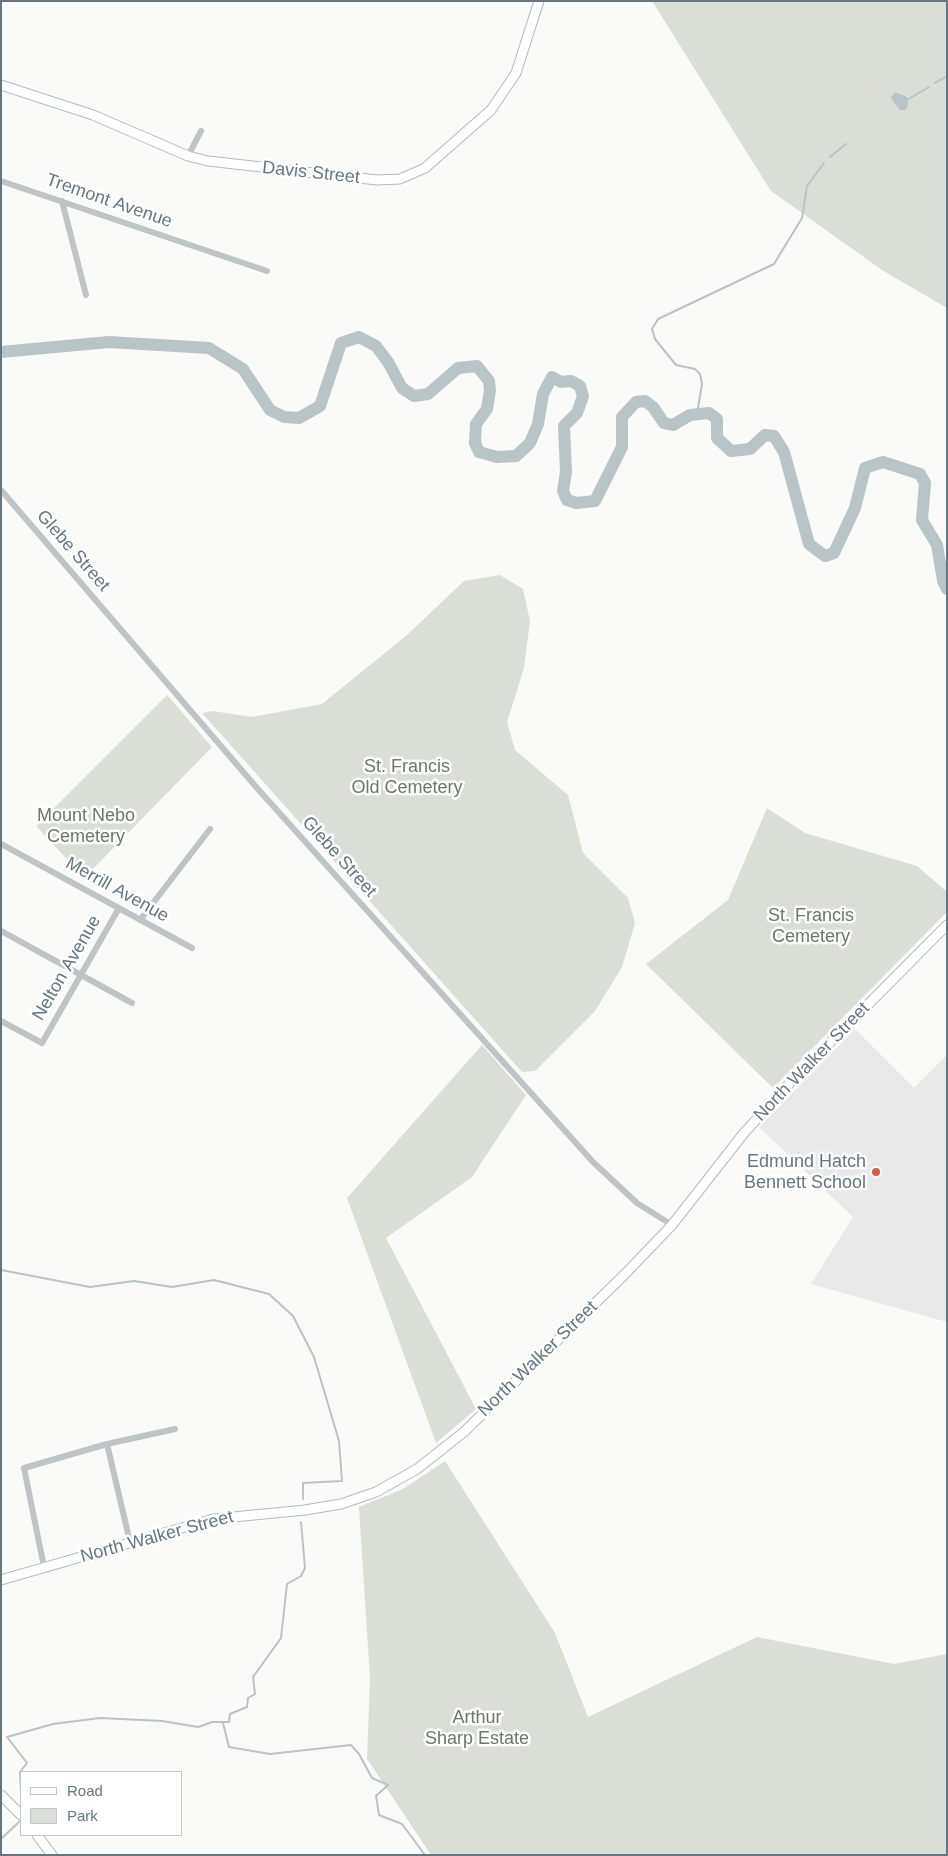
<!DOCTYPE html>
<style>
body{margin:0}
#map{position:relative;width:948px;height:1856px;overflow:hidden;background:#fafaf8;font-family:Arial,sans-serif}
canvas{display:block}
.frame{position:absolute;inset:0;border:2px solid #667680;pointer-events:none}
.legend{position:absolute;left:20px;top:1771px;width:162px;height:65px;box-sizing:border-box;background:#fff;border:1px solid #c2c8cc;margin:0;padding:6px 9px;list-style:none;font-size:15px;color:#667680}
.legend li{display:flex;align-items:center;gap:10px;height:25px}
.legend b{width:25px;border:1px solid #c2c8cc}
</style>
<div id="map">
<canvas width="948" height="1856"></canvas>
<div class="frame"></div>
<ul class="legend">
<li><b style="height:6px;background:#fff"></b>Road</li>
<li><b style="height:14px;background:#daded7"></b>Park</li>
</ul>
</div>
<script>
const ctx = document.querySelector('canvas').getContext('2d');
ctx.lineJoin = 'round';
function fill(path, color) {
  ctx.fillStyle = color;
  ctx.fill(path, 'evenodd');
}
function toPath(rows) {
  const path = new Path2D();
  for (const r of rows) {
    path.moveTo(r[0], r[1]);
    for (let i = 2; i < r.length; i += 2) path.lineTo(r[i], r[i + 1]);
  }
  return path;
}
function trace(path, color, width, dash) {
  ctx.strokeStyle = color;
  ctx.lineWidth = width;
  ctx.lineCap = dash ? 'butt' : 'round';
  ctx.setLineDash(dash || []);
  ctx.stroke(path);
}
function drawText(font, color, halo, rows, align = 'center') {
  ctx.font = font + ' Arial,sans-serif';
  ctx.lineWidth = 5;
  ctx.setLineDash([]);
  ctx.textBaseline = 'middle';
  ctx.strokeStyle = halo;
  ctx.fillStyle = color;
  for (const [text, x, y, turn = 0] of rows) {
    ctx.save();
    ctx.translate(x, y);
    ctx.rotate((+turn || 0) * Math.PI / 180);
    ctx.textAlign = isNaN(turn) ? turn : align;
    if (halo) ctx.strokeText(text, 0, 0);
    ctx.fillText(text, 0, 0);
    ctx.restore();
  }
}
fill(toPath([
 [855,1029,914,1088,947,1055,947,1322,811,1284,853,1217,759,1127]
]), '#e8e9e8');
fill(toPath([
 [652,1,947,1,947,308,882,270,771,191],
 [500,575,523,589,530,621,524,668,507,722,515,750,568,795,583,853,628,898,635,923,622,967,595,1011,535,1071,522,1072,202,713,213,711,252,717,322,704,407,635,464,581],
 [167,695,212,747,90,872,80,873,36,826],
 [767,808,805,833,917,866,947,892,947,912,773,1088,646,964,728,900],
 [482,1045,526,1095,472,1177,386,1238,476,1409,436,1443,347,1198],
 [445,1461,555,1633,588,1717,757,1637,894,1664,947,1654,947,1855,431,1855,367,1759,370,1679,359,1507,403,1489]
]), '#daded7');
fill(toPath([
 [895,92,907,97,908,104,906,110,900,110,893,101,891,97]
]), '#b9c4c7');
trace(toPath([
 [935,83,947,76],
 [907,100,929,87],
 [830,157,846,144],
 [697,414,702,384,700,374,695,369,676,365,655,339,652,329,658,319,774,264,802,218,807,186,824,163],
 [1,1270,90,1287,134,1281,172,1287,214,1280,269,1294,293,1316,314,1357,339,1441,342,1481,303,1483,303,1499],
 [223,1723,229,1747,270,1754,351,1745,359,1754,372,1778,388,1785,376,1796,379,1815,402,1824,425,1855],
 [21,1792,20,1772,27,1763,7,1737,53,1724,100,1718,162,1721,198,1727,212,1722,229,1722,230,1714,247,1707,248,1698,255,1694,253,1677,281,1638,287,1584,301,1576,305,1568,301,1522],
 [1,1839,21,1820]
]), '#b9c4c7', 2);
trace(toPath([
 [1,352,109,342,209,348,243,369,270,410,284,417,299,418,320,406,341,343,359,337,376,346,388,362,402,388,414,396,428,394,458,368,477,366,489,381,490,390,487,409,476,424,475,443,479,452,497,457,516,456,530,443,538,424,543,394,552,377,561,382,571,381,580,386,583,396,577,413,564,426,566,472,563,491,567,500,576,503,595,501,622,447,622,417,636,402,645,401,653,407,664,423,673,425,690,415,709,413,717,419,717,438,731,451,750,449,765,435,774,436,784,452,809,544,825,556,834,553,855,508,865,468,883,462,920,474,925,483,922,520,937,545,943,581,947,589]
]), '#b9c4c7', 12);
const secondary = toPath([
 [1,85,93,115,188,156,208,161,377,180,400,179,425,168,491,110,516,73,539,1],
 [1,1580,213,1519,305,1510,341,1504,376,1492,417,1469,464,1432,626,1273,672,1225,744,1133,791,1082,947,925],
 [1,1795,21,1815],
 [37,1835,52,1855]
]);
trace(secondary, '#b4babe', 11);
trace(toPath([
 [188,156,201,131],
 [1,181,267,271],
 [62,201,86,295],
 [1,490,257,788,593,1162,637,1203,672,1225],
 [1,844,192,948],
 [140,920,210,829],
 [1,931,132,1003],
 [1,1021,42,1043,119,908],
 [107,1444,175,1429],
 [44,1567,24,1468,107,1444,130,1542]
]), '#bfc4c7', 6);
trace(secondary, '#fff', 9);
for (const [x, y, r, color] of [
 [876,1172,5,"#d65d3c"]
]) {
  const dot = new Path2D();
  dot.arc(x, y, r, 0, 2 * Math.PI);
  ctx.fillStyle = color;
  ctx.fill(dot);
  trace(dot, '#fff', 2);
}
drawText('18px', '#667680', '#fff', [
 ["Davis Street",311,173,6],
 ["Tremont Avenue",109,201,19],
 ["Glebe Street",73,551,49],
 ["Glebe Street",339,857,48],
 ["Merrill Avenue",117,890,29],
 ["Nelton Avenue",67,968,-60],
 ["North Walker Street",812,1062,-46],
 ["North Walker Street",538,1359,-44],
 ["North Walker Street",157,1537,-15]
]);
drawText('18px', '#697966', '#fff', [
 ["St. Francis",407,767],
 ["Old Cemetery",407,788],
 ["Mount Nebo",86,816],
 ["Cemetery",86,837],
 ["St. Francis",811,916],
 ["Cemetery",811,937],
 ["Arthur",477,1718],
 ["Sharp Estate",477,1739]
]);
drawText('18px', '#667680', '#fff', [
 ["Edmund Hatch",866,1162],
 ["Bennett School",866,1183]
], 'right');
</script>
